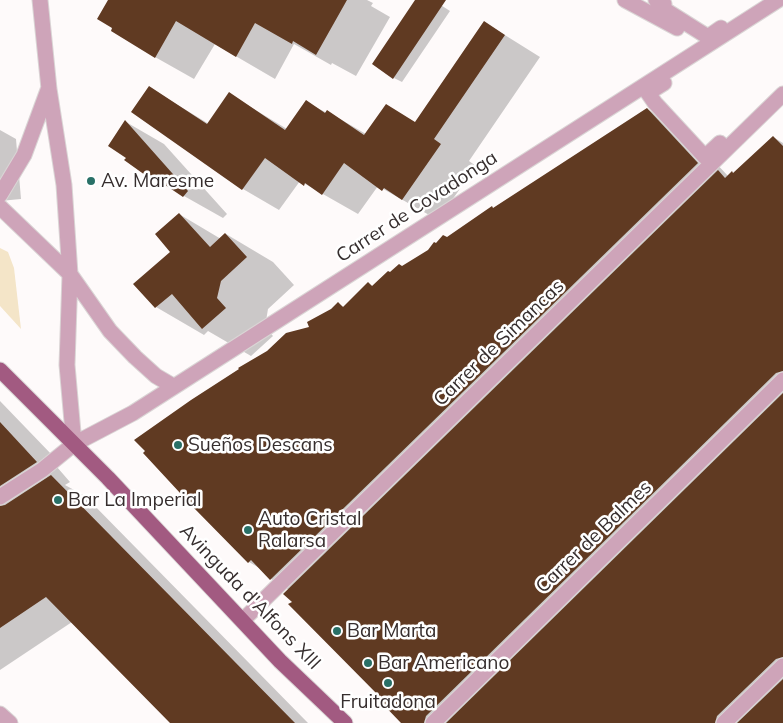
<!DOCTYPE html>
<meta charset="utf-8">
<style>
body{margin:0}
canvas{display:block;background:#fefafa}
</style>
<canvas width="783" height="723"></canvas>
<script>
const ctx = document.querySelector('canvas').getContext('2d');
ctx.lineJoin = 'round';
function fill(path, color) {
  ctx.fillStyle = color;
  ctx.fill(path, 'evenodd');
}
function toPath(rows) {
  const path = new Path2D();
  for (const r of rows) {
    path.moveTo(r[0], r[1]);
    for (let i = 2; i < r.length; i += 2) path.lineTo(r[i], r[i + 1]);
  }
  return path;
}
function trace(path, color, width, dash) {
  ctx.strokeStyle = color;
  ctx.lineWidth = width;
  ctx.lineCap = dash ? 'butt' : 'round';
  ctx.setLineDash(dash || []);
  ctx.stroke(path);
}
function drawText(font, color, halo, rows, align = 'center') {
  ctx.font = font + ' Mulish,sans-serif';
  ctx.lineWidth = 5;
  ctx.setLineDash([]);
  ctx.textBaseline = 'middle';
  ctx.strokeStyle = halo;
  ctx.fillStyle = color;
  for (const [text, x, y, turn = 0] of rows) {
    ctx.save();
    ctx.translate(x, y);
    ctx.rotate((+turn || 0) * Math.PI / 180);
    ctx.textAlign = isNaN(turn) ? turn : align;
    if (halo) ctx.strokeText(text, 0, 0);
    ctx.fillText(text, 0, 0);
    ctx.restore();
  }
}
fill(toPath([
 [0,248,8,252,14,268,21,329,0,306]
]), '#f4e5c8');
fill(toPath([
 [110,0,367,0,373,3,371,6,390,17,356,76,332,63,331,65,294,44,275,79,215,44,194,79,155,57],
 [416,0,433,0,450,11,402,82,394,78],
 [484,22,540,57,469,161,476,166,438,220,378,186,358,214,300,181,279,210,243,189,133,111,150,88,209,124,229,94,287,129,306,102,327,113,328,112,366,134,416,123],
 [647,109,688,133,728,176,734,174,773,137,783,143,783,723,403,723,381,696,294,602,289,590,271,579,261,569,249,562,310,328,338,304,344,307,369,284,374,287],
 [126,122,164,144,227,214,223,218,145,174,126,160,127,157],
 [0,130,16,139,21,199,0,201],
 [179,214,221,239,226,234,273,262,294,285,268,309,265,327,273,336,251,356,208,331,204,335,156,307,172,252],
 [0,401,53,456,50,459,70,482,65,485,85,496,308,723,172,723,72,622,0,670]
]), '#0003');
fill(toPath([
 [108,0,347,0,316,55,293,41,292,44,255,23,236,57,176,21,155,58,111,31,112,28,97,19],
 [415,0,446,0,393,79,372,64],
 [484,21,505,35,434,139,441,144,402,200,384,188,382,191,344,163,322,195,305,183,304,186,265,158,242,190,131,112,149,86,207,124,229,92,285,130,306,100,325,113,327,110,364,135,386,104,415,122],
 [647,108,698,163,270,580,251,560,248,563,193,507,143,453,145,451,134,440,191,400,239,369,238,368,267,351,286,333,309,327,307,322,331,309,338,302,343,307,368,282,372,286,388,271,390,272,399,264,402,266,428,250,434,242,436,243,443,235,447,237,492,206,493,208],
 [125,120,188,191,183,197,146,172,145,175,124,160,126,158,108,146],
 [773,136,783,146,783,371,776,373,426,716,424,723,401,723,377,698,379,696,288,604,292,602,283,594,718,170,725,178,732,171,733,173],
 [179,213,210,247,225,233,247,257,221,281,217,298,226,308,202,329,172,294,155,308,133,284,170,252,155,234],
 [783,393,783,657,776,659,717,716,715,723,446,723],
 [0,422,37,462,0,486],
 [51,475,295,723,170,723,46,597,0,628,0,506,5,505],
 [783,679,783,723,737,723]
]), '#603a22');
const street = toPath([
 [40,0,49,89,64,185,70,274,67,365,74,444],
 [625,0,677,28],
 [656,0,664,4,662,8,708,37,721,28],
 [664,83,648,93,655,103,705,157,720,143],
 [0,195,24,155,48,90],
 [0,207,70,274,110,331,135,357,156,376,173,386],
 [0,497,42,470,74,444,133,413,778,0],
 [243,620,783,94],
 [0,714,10,723],
 [433,723,783,380],
 [724,723,783,666]
]);
const primary = toPath([
 [0,370,108,478,280,661,345,723]
]);
trace(street, '#dad5d5', 17);
trace(primary, '#dad5d5', 17);
trace(street, '#cea4b9', 15);
trace(primary, '#a25a81', 15);
for (const [x, y, r, color] of [
 [91,181,5,"#297067"],
 [178,445,5,"#297067"],
 [58,500,5,"#297067"],
 [248,530,5,"#297067"],
 [337,631,5,"#297067"],
 [368,663,5,"#297067"],
 [388,683,5,"#297067"]
]) {
  const dot = new Path2D();
  dot.arc(x, y, r, 0, 2 * Math.PI);
  ctx.fillStyle = color;
  ctx.fill(dot);
  trace(dot, '#fff', 2);
}
drawText('19px', '#362e2e', '#fff', [
 ["Av. Maresme",101,181],
 ["Sueños Descans",188,445],
 ["Bar La Imperial",68,500],
 ["Auto Cristal",258,519],
 ["Ralarsa",258,541],
 ["Bar Marta",347,631],
 ["Bar Americano",378,663],
 ["Fruitadona",388,702,"center"]
], 'left');
drawText('19px', '#362e2e', '#fff', [
 ["Carrer de Covadonga",417,207,-33],
 ["Carrer de Simancas",499,343,-44],
 ["Carrer de Balmes",594,537,-44],
 ["Avinguda d'Alfons XIII",250,597,46]
]);
</script>
